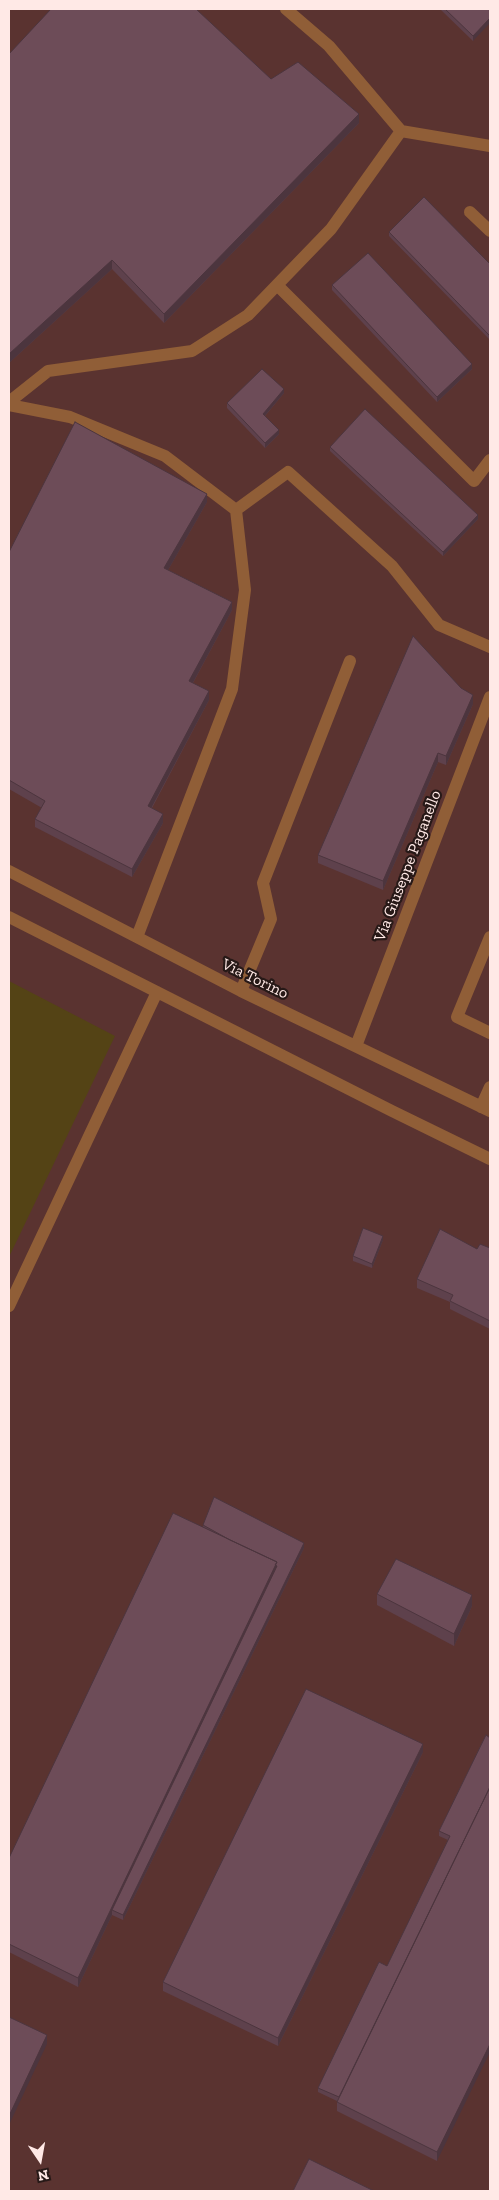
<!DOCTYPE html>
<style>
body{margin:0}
#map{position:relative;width:499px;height:2200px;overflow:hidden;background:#4c2b28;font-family:"Zilla Slab",serif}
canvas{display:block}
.frame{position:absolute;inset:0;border:10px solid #ffe9e6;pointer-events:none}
.north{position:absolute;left:15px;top:2135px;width:50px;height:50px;-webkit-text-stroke:4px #271917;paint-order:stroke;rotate:168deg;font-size:14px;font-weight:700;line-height:20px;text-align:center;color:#ffe9e6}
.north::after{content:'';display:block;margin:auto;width:18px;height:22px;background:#ffe9e6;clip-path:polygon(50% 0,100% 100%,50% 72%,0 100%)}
</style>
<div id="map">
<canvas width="499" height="2200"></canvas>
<div class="frame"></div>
<div class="north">N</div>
</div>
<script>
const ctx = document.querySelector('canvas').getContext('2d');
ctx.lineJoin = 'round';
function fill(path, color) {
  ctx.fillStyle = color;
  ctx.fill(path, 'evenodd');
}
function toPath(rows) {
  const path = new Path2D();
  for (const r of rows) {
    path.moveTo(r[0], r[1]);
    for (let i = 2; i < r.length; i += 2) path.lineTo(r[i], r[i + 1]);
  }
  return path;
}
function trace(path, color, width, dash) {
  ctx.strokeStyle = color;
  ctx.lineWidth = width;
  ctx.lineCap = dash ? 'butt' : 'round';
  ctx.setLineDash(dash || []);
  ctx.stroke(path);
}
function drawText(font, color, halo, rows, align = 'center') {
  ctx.font = font + ' "Zilla Slab",serif';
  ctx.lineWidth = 4.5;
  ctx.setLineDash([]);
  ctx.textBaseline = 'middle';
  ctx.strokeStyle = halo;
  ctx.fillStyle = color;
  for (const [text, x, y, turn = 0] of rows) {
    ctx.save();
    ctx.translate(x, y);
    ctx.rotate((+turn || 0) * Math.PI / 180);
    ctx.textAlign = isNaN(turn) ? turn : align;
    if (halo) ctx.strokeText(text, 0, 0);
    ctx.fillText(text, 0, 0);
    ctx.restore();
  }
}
fill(toPath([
 [9,9,490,9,490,2191,9,2191]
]), '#5a3330');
fill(toPath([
 [9,981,115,1036,9,1257]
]), '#544315');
trace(toPath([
 [401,131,490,146],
 [470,212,490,231],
 [277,285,474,481,490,460],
 [9,402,48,371,192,351,248,315,331,229,401,131,329,46,286,9],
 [9,405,70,417,165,456,236,510],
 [9,871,241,991,490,1111],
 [9,917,392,1111,490,1159],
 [137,937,232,689,245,590,236,510,288,472,392,566,439,625,490,647],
 [490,937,457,1017,490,1033],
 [241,991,271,919,263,883,350,661],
 [356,1046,490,697],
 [481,1107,490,1087],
 [9,1306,157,992]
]), '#905e37', 12);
fill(toPath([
 [440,9,490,9,473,41],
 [9,54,271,79,359,123,164,323,112,269,9,363],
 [389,232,490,264,489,339,389,236],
 [332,285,472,369,437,402,332,290],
 [284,393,265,416,279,434,265,448,227,408,227,403],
 [330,447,478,519,443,556,330,451],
 [207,502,168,570,232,610,193,683,209,700,152,808,163,823,132,877,35,827,35,819,42,808,9,789,9,552],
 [473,704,446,765,438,762,383,890,318,863,318,855],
 [383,1240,372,1268,353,1261,353,1256],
 [490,1248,490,1329,450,1309,450,1302,417,1288,417,1279,477,1249],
 [203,1525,304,1548,123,1920,112,1915,78,1987,9,1952,9,1858,203,1527],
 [377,1594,472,1606,454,1646,377,1605],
 [486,1735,437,2161,337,2111,337,2101,318,2092,318,2088,387,1966,448,1840,439,1836,439,1831],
 [423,1752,278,2046,163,1991,163,1982]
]), '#5e414c');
fill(toPath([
 [490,18,490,23,473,41,473,36],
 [359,114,359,123,164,323,164,314],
 [112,260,112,269,9,363,9,354],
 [472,364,472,369,437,402,437,397],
 [284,389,284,393,263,418,263,414],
 [279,430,279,434,265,448,265,443],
 [207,494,207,502,164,577,164,568],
 [478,515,478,519,443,556,443,552],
 [232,602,232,610,189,690,189,681],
 [209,691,209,700,148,814,148,806],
 [473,695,473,704,446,765,446,756],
 [438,753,438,762,383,890,383,881],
 [163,814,163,823,132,877,132,869],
 [383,1236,383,1240,372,1268,372,1264],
 [304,1543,304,1548,123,1920,123,1915],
 [277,1562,277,1571,112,1910,112,1915,78,1987,78,1978],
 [472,1595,472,1606,454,1646,454,1634],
 [423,1744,423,1752,278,2046,278,2038],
 [47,2035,47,2044,9,2125,9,2116],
 [490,2044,490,2052,437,2161,437,2152]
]), '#4c353e');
const building = toPath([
 [51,9,196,9,271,79,298,62,359,114,164,314,112,260,9,354,9,54,51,9],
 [445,9,490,9,490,18,473,36,445,9],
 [424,197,490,264,490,334,489,335,389,232,424,197],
 [368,253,472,364,437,397,332,285,368,253],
 [262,369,284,389,263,414,279,430,265,443,227,403,262,369],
 [365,409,478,515,443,552,330,447,365,409],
 [75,422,207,494,164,568,232,602,189,681,209,691,148,806,163,814,132,869,35,819,45,801,9,780,9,552,75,422],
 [413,636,461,688,473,695,446,756,438,753,383,881,318,855,413,636],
 [363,1228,383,1236,372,1264,353,1256,363,1228],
 [440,1229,477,1249,480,1244,490,1248,490,1321,450,1301,453,1295,417,1279,440,1229],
 [214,1497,304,1543,123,1915,112,1910,277,1566,275,1565,277,1562,230,1540,203,1525,214,1497],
 [173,1513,277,1562,78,1978,9,1944,9,1858,173,1513],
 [396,1559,472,1595,454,1634,377,1594,396,1559],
 [306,1689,423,1744,278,2038,163,1982,306,1689],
 [486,1735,490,1738,490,1787,339,2097,318,2088,379,1962,387,1966,450,1836,439,1831,486,1735],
 [490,1787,490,2044,437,2152,337,2102,490,1787],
 [9,2017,47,2035,9,2116,9,2017],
 [309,2159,374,2191,293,2191,309,2159]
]);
fill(building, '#6d4c58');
trace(building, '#4c353e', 1);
drawText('16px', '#ffe9e6', '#271917', [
 ["Via Giuseppe Paganello",408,866,-69],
 ["Via Torino",255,979,26]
]);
</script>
